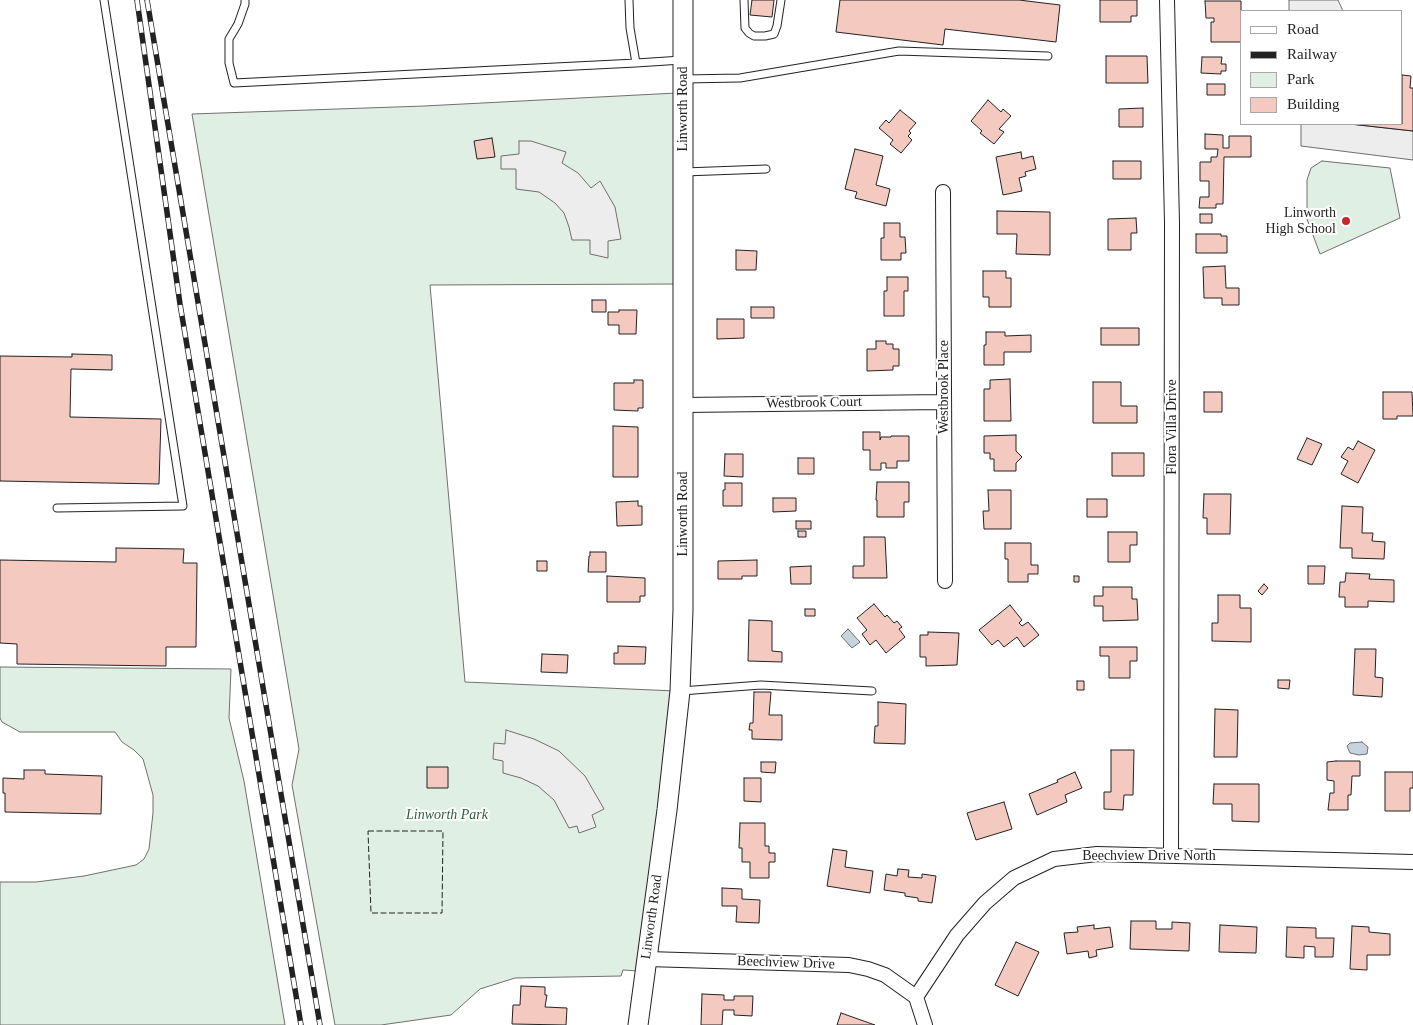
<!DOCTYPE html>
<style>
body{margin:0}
#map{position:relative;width:1413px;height:1025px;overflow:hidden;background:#fff;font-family:Georgia,serif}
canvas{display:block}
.legend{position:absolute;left:1240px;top:10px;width:162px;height:115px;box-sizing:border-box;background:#fff;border:1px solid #a7a7a7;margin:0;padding:6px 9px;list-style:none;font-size:15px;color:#222}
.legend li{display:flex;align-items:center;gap:10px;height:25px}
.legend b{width:25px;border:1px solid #a7a7a7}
</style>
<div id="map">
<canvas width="1413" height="1025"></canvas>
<ul class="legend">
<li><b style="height:6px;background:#fff"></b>Road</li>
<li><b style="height:6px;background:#222"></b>Railway</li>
<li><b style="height:14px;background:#e0efe3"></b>Park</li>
<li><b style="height:14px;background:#f3c9c0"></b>Building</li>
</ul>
</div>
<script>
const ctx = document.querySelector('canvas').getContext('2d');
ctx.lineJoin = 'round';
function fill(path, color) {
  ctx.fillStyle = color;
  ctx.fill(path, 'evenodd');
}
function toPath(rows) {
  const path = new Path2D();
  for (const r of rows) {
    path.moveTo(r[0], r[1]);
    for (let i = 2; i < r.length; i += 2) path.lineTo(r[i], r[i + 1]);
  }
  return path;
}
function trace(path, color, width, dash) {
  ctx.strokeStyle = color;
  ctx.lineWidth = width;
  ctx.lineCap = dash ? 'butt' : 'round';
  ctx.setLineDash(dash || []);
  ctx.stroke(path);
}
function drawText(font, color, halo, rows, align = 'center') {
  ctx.font = font + ' Georgia,serif';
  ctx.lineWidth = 4;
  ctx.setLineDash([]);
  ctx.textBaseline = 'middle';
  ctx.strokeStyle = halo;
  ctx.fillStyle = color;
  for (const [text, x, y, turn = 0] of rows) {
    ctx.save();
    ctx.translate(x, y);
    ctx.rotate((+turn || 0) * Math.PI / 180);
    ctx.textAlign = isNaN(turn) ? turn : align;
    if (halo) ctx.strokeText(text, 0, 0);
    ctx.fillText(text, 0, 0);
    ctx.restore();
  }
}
const green = toPath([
 [677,93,676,284,430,285,465,682,676,691,638,971,623,970,621,976,515,978,480,989,451,1015,381,1025,335,1025,292,785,299,749,192,114,424,106,677,93],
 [1322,161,1390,168,1400,218,1320,254,1307,219,1307,180,1311,168,1322,161],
 [0,667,231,669,229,718,244,781,285,1025,0,1025,0,882,36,882,84,876,136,865,144,859,149,849,153,813,153,795,143,759,134,750,122,742,115,732,20,732,2,722,0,718,0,667]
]);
fill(green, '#e0efe3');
trace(green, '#6f6f6f', 1);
const parking = toPath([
 [1289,0,1338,0,1343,11,1289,11,1289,0],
 [1301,124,1350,124,1413,131,1413,160,1301,146,1301,124],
 [519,141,531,141,566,152,562,163,578,173,591,188,600,181,615,207,621,239,608,241,608,258,590,254,590,240,572,240,569,227,564,213,555,203,539,192,516,189,516,169,501,169,501,156,519,154,519,141],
 [506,730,534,739,559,751,585,776,604,809,592,815,596,827,579,833,577,826,569,828,554,800,538,786,521,778,503,773,503,761,493,759,494,743,505,744,506,730]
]);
fill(parking, '#ededed');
trace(parking, '#6f6f6f', 1);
const water = toPath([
 [848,629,860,642,852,648,841,636,848,629],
 [1362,742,1368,747,1367,754,1359,755,1350,753,1347,746,1350,743,1362,742]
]);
fill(water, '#c7d3dd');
trace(water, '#6f6f6f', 1);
const building = toPath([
 [752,0,774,0,772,17,750,15,752,0],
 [840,0,1019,0,1060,5,1056,42,945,29,943,45,836,32,840,0],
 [1100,0,1137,0,1137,16,1131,16,1131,22,1100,22,1100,0],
 [1205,1,1241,1,1241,42,1211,42,1211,22,1214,22,1214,18,1206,18,1205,1],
 [1106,56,1147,56,1148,83,1106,83,1106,56],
 [1202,57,1222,57,1221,64,1226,64,1226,71,1221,71,1221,74,1201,73,1202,57],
 [1402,75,1411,76,1410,88,1413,88,1413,131,1350,124,1402,124,1402,75],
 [1207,84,1225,84,1225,95,1207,95,1207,84],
 [988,100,1001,112,1003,109,1011,116,999,129,1004,132,994,144,980,133,982,131,971,121,988,100],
 [1143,108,1143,127,1119,127,1119,109,1143,108],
 [900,110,916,123,909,131,911,133,908,136,912,140,901,153,890,144,893,140,879,128,886,120,889,123,900,110],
 [1205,134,1223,135,1223,148,1229,148,1229,136,1251,136,1251,157,1224,157,1223,204,1216,204,1216,208,1199,208,1200,197,1209,197,1209,181,1200,181,1200,162,1211,162,1211,157,1217,157,1218,149,1205,149,1205,134],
 [492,138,495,157,477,159,474,141,492,138],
 [855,149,883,156,876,185,890,189,886,206,855,198,857,192,845,189,855,149],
 [1021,152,1022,159,1033,156,1036,169,1025,172,1026,176,1019,178,1022,191,1003,195,996,157,1021,152],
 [1113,161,1141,161,1141,179,1113,179,1113,161],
 [997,211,1050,212,1050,255,1016,254,1017,234,997,234,997,211],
 [1200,214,1212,214,1212,223,1200,223,1200,214],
 [1136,218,1137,233,1131,233,1131,250,1108,250,1108,219,1136,218],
 [884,223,900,223,900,237,905,237,906,253,901,253,901,260,881,260,881,238,884,238,884,223],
 [1196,234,1221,234,1221,236,1227,236,1227,253,1196,253,1196,234],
 [736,250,757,251,756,270,736,270,736,250],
 [1225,266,1226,288,1239,288,1239,305,1222,305,1222,298,1204,298,1203,267,1225,266],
 [983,271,1006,271,1006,278,1011,278,1011,307,989,307,989,297,983,297,983,271],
 [887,277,908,277,908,291,904,291,904,316,884,316,884,291,887,291,887,277],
 [592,300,606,300,606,312,592,312,592,300],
 [751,307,774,307,774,318,751,318,751,307],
 [619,310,637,310,636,334,619,334,619,325,608,325,608,312,619,312,619,310],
 [717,319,744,319,744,338,717,339,717,319],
 [1101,328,1139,328,1139,345,1101,345,1101,328],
 [986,332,1005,332,1005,336,1031,335,1031,352,1004,352,1004,365,984,365,984,345,986,345,986,332],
 [876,341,886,341,886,344,893,344,893,349,899,349,899,366,893,366,893,370,867,371,867,349,876,349,876,341],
 [72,354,112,355,112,370,71,369,70,417,161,419,159,484,0,481,0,356,72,357,72,354],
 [1010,379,1011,421,984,421,984,389,990,389,990,380,1010,379],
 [634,380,643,380,643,408,638,408,638,411,614,410,614,383,634,383,634,380],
 [1093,382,1121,382,1121,406,1137,406,1137,423,1093,423,1093,382],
 [1204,392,1222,392,1222,412,1204,412,1204,392],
 [1383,392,1412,392,1413,416,1397,416,1397,419,1383,419,1383,392],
 [613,426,638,427,638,477,613,477,613,426],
 [863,432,880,432,880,440,881,437,891,437,891,436,909,436,909,461,897,461,897,468,886,468,886,463,881,463,881,470,870,470,870,450,863,450,863,432],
 [1016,435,1016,451,1022,457,1016,463,1016,471,994,471,994,459,990,459,990,453,984,453,984,436,1016,435],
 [1307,438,1322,444,1312,465,1297,459,1307,438],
 [1358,441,1375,450,1358,483,1341,474,1348,461,1341,457,1348,447,1353,450,1358,441],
 [1112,453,1144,453,1144,476,1112,476,1112,453],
 [725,454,743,454,743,477,724,476,725,454],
 [798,458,814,458,814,474,798,474,798,458],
 [877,482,909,482,909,502,904,502,904,517,877,517,877,500,876,500,877,482],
 [725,483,742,483,742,506,723,506,723,490,725,490,725,483],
 [988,490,1011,490,1011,529,984,529,983,511,989,511,988,490],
 [1204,494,1231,494,1230,534,1207,534,1207,518,1203,518,1204,494],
 [773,498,796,498,796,511,773,512,773,498],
 [1087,499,1107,499,1107,517,1087,517,1087,499],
 [638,501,638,506,642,506,642,525,617,526,616,502,638,501],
 [1342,506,1363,507,1362,533,1373,533,1372,541,1385,542,1384,559,1352,558,1352,548,1340,548,1342,506],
 [796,521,811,521,811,529,796,529,796,521],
 [798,531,806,531,806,537,798,537,798,531],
 [1108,532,1137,532,1137,545,1130,545,1130,562,1108,562,1108,532],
 [864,537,885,537,887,578,853,578,853,566,864,566,864,537],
 [1005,543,1031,543,1031,565,1038,565,1038,574,1028,574,1028,582,1008,582,1008,559,1005,559,1005,543],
 [116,548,184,549,183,563,197,563,196,647,166,647,166,666,17,664,17,644,0,643,0,560,116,562,116,548],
 [590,552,606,552,606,572,588,572,589,556,590,556,590,552],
 [757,560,757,576,742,576,742,579,718,579,718,561,757,560],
 [537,561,547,561,547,571,537,571,537,561],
 [811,566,811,584,791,584,790,567,811,566],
 [1308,566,1325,566,1324,584,1308,584,1308,566],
 [1346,573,1370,574,1369,579,1394,580,1394,602,1368,601,1368,607,1345,607,1345,597,1339,597,1340,582,1345,582,1346,573],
 [607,576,645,578,645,596,640,596,640,602,607,602,607,576],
 [1074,576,1079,576,1079,582,1074,582,1074,576],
 [1264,584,1268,588,1262,595,1258,591,1264,584],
 [1103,587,1132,587,1132,599,1137,599,1138,620,1103,621,1103,606,1094,606,1094,596,1103,596,1103,587],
 [1218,595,1240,595,1240,608,1251,608,1251,642,1212,641,1212,623,1218,623,1218,595],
 [874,604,885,617,887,615,894,623,897,621,902,627,899,629,905,637,886,653,876,640,870,645,862,634,867,630,857,618,874,604],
 [1010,605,1022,620,1019,623,1022,626,1028,622,1039,635,1024,647,1017,637,1004,647,998,640,992,645,979,630,1010,605],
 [805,609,815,609,815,616,805,616,805,609],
 [749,620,772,621,772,651,782,652,782,662,748,661,749,620],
 [928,632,959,633,957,665,926,666,926,657,920,657,920,635,928,635,928,632],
 [618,646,646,647,645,664,614,664,614,653,618,653,618,646],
 [1100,647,1137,647,1137,661,1130,661,1130,678,1109,678,1109,656,1100,656,1100,647],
 [1355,649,1376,649,1375,677,1383,678,1382,697,1353,695,1355,649],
 [542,654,568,655,567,673,541,672,542,654],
 [1278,680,1290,680,1289,689,1278,688,1278,680],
 [1077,681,1084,681,1084,690,1077,690,1077,681],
 [754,692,771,692,769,715,782,715,782,740,752,739,752,730,749,730,750,723,753,723,754,692],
 [878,702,906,704,905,744,874,743,875,726,878,726,878,702],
 [1215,709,1238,710,1237,757,1214,757,1215,709],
 [1111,750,1134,750,1133,795,1124,795,1123,810,1104,809,1104,792,1111,792,1111,750],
 [1336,761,1360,761,1360,776,1352,776,1351,795,1348,795,1348,810,1328,810,1330,793,1334,793,1334,781,1327,780,1327,762,1336,761],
 [761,762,776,762,775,773,761,772,761,762],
 [427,767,448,767,448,788,427,788,427,767],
 [24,770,45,770,45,774,102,776,101,814,5,812,5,793,3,793,3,778,24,779,24,770],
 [1075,772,1082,788,1065,795,1067,802,1037,815,1029,794,1058,782,1057,780,1075,772],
 [1385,772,1413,772,1413,788,1410,788,1410,811,1385,811,1385,772],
 [744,778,761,778,761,802,744,801,744,778],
 [1214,784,1259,784,1259,822,1232,821,1232,804,1213,804,1214,784],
 [1004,802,1012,829,976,840,967,813,1004,802],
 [740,823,765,823,765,846,769,846,769,853,775,853,775,862,769,862,769,878,750,878,750,862,742,862,742,848,739,848,740,823],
 [833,849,847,851,845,867,873,871,870,893,827,886,833,849],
 [898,869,909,870,908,877,922,878,922,874,936,876,932,903,918,901,918,898,905,896,905,893,884,890,886,874,897,876,898,869],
 [722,888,742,889,742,899,760,900,759,923,736,922,737,906,722,906,722,888],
 [1131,921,1156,921,1156,929,1172,929,1172,922,1190,923,1189,951,1130,949,1131,921],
 [1094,925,1094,929,1110,927,1113,947,1096,950,1097,956,1089,958,1088,951,1067,954,1064,933,1078,932,1077,927,1094,925],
 [1220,925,1257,927,1256,953,1219,952,1220,925],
 [1352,926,1369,927,1369,932,1390,934,1390,955,1367,955,1367,970,1350,969,1352,926],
 [1287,927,1316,928,1316,938,1334,938,1333,957,1315,957,1315,947,1304,946,1304,958,1286,957,1287,927],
 [1016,942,1039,952,1018,996,995,985,1016,942],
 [521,986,545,987,545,995,547,995,545,1007,567,1008,566,1025,512,1024,513,1005,520,1005,521,986],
 [702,994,724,995,724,1000,734,1000,734,996,753,996,752,1016,734,1015,734,1010,723,1010,722,1025,701,1025,702,994],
 [841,1013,875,1025,837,1025,841,1013]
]);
fill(building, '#f3c9c0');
trace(building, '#222', 1);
const lane = toPath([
 [245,0,245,4,238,24,229,39,229,63,234,83,636,63],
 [629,0,630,28,636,63,682,60],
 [744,0,745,28,749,33,754,36,765,36,774,34,777,26,781,0],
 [684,79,740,78,899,51,1048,56],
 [684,172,766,169],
 [57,508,183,506,104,0],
 [681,691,761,685,872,691]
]);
const street = toPath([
 [1167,0,1172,223,1171,855],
 [943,192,945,581],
 [683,405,944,402],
 [647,959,849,965,868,969,885,975,916,997],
 [916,997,957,935,985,903,1014,878,1054,859,1097,854,1413,862],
 [916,997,925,1025]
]);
const secondary = toPath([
 [638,1025,667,810,680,691,683,610,683,0]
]);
trace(lane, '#222', 9);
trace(street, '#222', 16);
trace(secondary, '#222', 21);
trace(lane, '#fff', 7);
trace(street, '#fff', 14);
trace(secondary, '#fff', 19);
const rail = toPath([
 [137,0,180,304,301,1025],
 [147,0,320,1025]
]);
trace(rail, '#222', 5.5);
trace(rail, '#fff', 4, [11]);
trace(toPath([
 [368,831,443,831,442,913,371,913,368,831]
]), '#222', 1, [6, 2.5]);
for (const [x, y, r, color] of [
 [1346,221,5,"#c62828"]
]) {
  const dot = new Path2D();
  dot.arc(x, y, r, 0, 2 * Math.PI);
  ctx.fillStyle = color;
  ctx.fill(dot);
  trace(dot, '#fff', 2);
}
drawText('14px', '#222', '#fff', [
 ["Linworth Road",683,109,-90],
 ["Westbrook Place",944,387,-90],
 ["Westbrook Court",814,403,-1],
 ["Flora Villa Drive",1172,427,-90],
 ["Linworth Road",683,514,-90],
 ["Beechview Drive North",1149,856],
 ["Linworth Road",652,917,-82],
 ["Beechview Drive",786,963,2]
]);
drawText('14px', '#222', '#fff', [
 ["Linworth",1336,213],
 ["High School",1336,229]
], 'right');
drawText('italic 14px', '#2f5e38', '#fff', [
 ["Linworth Park",447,815]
]);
</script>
